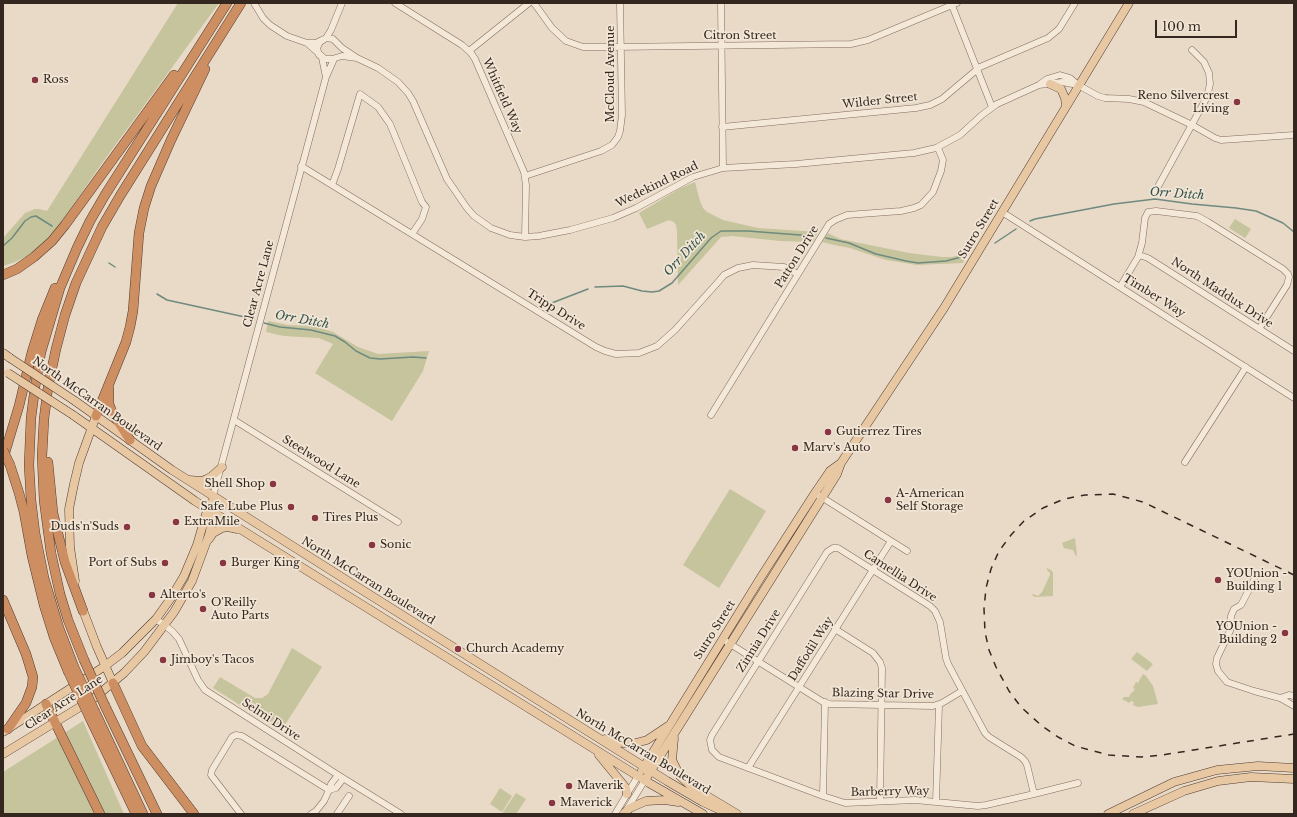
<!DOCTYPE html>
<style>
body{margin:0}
#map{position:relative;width:1297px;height:817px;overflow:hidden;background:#e9d9c7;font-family:"Libre Baskerville",serif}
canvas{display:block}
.frame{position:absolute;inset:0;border:4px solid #342720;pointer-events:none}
.scale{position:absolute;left:1155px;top:20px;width:82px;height:18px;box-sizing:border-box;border:2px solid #342720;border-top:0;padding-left:5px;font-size:12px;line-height:14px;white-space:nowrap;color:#342720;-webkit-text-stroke:3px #f1e5d5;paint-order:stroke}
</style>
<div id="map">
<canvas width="1297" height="817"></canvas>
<div class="frame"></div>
<div class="scale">100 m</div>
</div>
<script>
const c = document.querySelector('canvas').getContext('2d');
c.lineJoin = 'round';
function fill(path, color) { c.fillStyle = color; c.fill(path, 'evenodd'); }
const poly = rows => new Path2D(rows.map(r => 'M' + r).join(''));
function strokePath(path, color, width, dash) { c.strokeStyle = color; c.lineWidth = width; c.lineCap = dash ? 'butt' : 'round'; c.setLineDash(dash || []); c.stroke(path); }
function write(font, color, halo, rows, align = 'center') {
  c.font = font + ' "Libre Baskerville",serif'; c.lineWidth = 3.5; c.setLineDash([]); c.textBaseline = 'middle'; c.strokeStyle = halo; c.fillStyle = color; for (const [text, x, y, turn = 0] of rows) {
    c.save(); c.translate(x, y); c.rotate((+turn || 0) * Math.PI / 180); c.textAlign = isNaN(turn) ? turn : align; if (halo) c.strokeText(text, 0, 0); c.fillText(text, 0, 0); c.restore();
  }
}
const green = poly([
 [178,3,219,3,100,166,56,230,48,239,31,254,15,262,3,266,3,238,25,213,35,209,39,209,47,211],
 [695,182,700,201,703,208,707,212,723,220,758,228,818,232,813,242,780,241,732,236,721,237,678,285,677,231,676,225,674,222,669,220,647,229,639,213,679,189],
 [1235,219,1251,229,1245,238,1229,228],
 [828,233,840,239,909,253,942,257,952,257,969,253,963,263,917,265,886,260,850,248,834,245,822,242],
 [268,321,288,325,310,326,322,328,333,332,358,347,378,354,429,351,423,371,392,421,315,373,333,344,319,338,284,336,266,332],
 [730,489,766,511,719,588,683,565],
 [1075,538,1077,555,1076,556,1073,550,1064,548,1062,543],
 [1047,568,1051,570,1053,573,1053,596,1035,597,1032,595,1033,594,1038,596,1042,592,1050,575,1050,573,1047,570],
 [292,648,322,667,281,731,213,688,220,677,255,698,262,698,268,694],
 [1137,652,1153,664,1147,671,1131,659],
 [1143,674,1146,676,1153,686,1158,704,1138,707,1133,705,1134,702,1131,701,1129,703,1122,699,1124,697,1129,697,1131,693,1132,693,1135,689,1133,688,1136,682,1138,683],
 [83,721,124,814,3,814,3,772],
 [500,788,512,796,502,812,490,804],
 [516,793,526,799,516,814,505,814,503,812]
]);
const stream = poly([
 [1030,221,1035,219,1114,204,1155,199,1192,204,1236,208,1256,211,1283,223,1294,232],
 [826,238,849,243,876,254,906,261,918,263,946,261,965,256],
 [995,243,1016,229],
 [3,246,12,238,25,221,31,217,36,216,52,226],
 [109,263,115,267],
 [595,287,623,286,642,291,652,292,659,291,672,283,711,238,721,231,748,231,813,236],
 [157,294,167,300,254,319],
 [544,306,588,289],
 [264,323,280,327,311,330,335,336,345,342,356,351,370,358,380,359,413,357,426,358]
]);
const minor = poly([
 [254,3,263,18,270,25,287,36,307,43,316,43,322,40],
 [395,3,462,45,471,53,475,59,524,172,526,185,525,237],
 [534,3,552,28,566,41,583,47,614,47,851,44,868,40,957,3],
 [721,3,723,168],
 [951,3,992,107],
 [326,38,331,30,342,3],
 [307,43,325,59,332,59,342,56,357,58],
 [469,51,529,3],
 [319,55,317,48,320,42,326,38,333,39,342,48,357,58,378,68,398,82,408,93,413,101,447,179,467,208,474,216,491,228,510,235,525,237,539,236,570,230,613,218,636,208,693,177,723,168,796,164,914,153,936,148,960,135,982,115,997,104,1039,85,1047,79,1060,75,1070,78,1078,85,1098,96,1105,98,1129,99,1144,102,1192,125,1215,138,1221,140,1294,135],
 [322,58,326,77],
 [1039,85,1062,82,1078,85],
 [722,127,916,108,930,105,942,99,980,67,1048,38,1059,29,1075,3],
 [301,166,596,347,605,351,616,354,639,353,657,346,675,330,719,281,724,275,738,268,753,265,784,267,798,274],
 [525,176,601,151,612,145,618,137,620,131,622,115,620,3],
 [332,185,338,169,360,94,378,107,390,124,422,202,426,207,422,219,412,234],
 [1155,192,1207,97,1210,84,1209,73,1204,62,1192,50],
 [1002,212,1294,398],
 [1139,255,1148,258,1294,351],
 [1120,287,1138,257,1142,243,1145,218,1148,212,1156,211,1197,216,1208,222,1283,269,1288,274,1289,277,1287,285,1259,329],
 [711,415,829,224,835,220,847,215,901,211,914,208,921,205,933,192,941,171,943,160,938,148],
 [234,420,398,522],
 [1185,462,1246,367],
 [815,493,907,551],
 [213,496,326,77,334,59],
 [1254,580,1241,605,1234,609,1231,616,1230,631,1217,658,1216,664,1218,671,1227,682,1254,691,1280,698,1294,706],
 [156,619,172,631,179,639,198,680,205,690,338,775,401,814],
 [835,629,873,653,880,662,882,668,880,801],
 [727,642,823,702,830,704,933,706,942,703,962,691],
 [1280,698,1289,695,1294,696],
 [748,768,891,541],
 [338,775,331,784,329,790,336,788,343,779],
 [1034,794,1027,765,1025,761,1021,757,989,737,985,733,948,664,946,658,940,622,935,611,930,606,838,548,833,548,827,552,712,735,710,740,712,750,719,757,823,796,845,803,915,800,978,806,986,805,1034,794,1078,783],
 [823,796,825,702],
 [936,802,939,705],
 [627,809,645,780],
 [241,814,211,775,212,770,232,737,236,735,242,736,329,790,324,801,316,811,311,814],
 [337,814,349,796],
 [615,814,638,776]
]);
const major = poly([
 [1050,84,1061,89,1065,98,1066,105],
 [3,353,10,358],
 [75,401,172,470,351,583,667,781,703,802,729,814],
 [73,415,195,501,649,783,703,814],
 [189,480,202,481,207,479,212,476,222,467],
 [209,539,213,533,222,528,228,527,237,529],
 [75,581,70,547,69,509,74,484,79,463,96,416],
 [81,605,97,647,113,683],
 [3,732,105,666,122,653,156,619,171,598,184,576,197,545,209,504],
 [674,738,672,760,680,776,692,787,737,814],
 [605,739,616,742,632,744,647,740,668,726],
 [3,754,93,699,124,673,144,652,174,612,192,581,209,535,214,512,213,496],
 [599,755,626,788,627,794],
 [642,770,761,577,815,493,830,471,841,463],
 [645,780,837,474,841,463,944,308,1129,3],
 [624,813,630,808,646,801,665,800,678,802],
 [1108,814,1174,782,1217,770,1258,766,1294,768],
 [1133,814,1184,791,1218,781,1251,777,1294,779]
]);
const highway = poly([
 [3,275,17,269,34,257,52,241,65,225,174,75],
 [109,389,109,404,112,412,130,440],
 [96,416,126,342,130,327,133,311,139,233,144,208,151,186,171,140,205,69],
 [3,459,19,406,32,352,42,320,55,288],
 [48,462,53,513,61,546,65,562,83,611],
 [10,465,19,493,24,512,32,556,44,605,54,637,68,671],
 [3,600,26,654,33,677,32,687,26,703,8,729],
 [84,660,68,620,60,594,51,553,44,500,42,456,44,419,48,387,56,349,65,315,76,283,102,227,120,196,241,3],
 [74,667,59,628,44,578,35,533,31,500,29,465,31,418,35,387,41,352,60,288,77,248,90,221,105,195,227,3],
 [113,683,142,746,194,814],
 [46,704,100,814],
 [105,706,157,814],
 [95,712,143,814],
 [89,716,136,814]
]);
const rail = poly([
 [1294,575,1143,502,1113,494,1085,495,1064,499,1043,508,1024,521,1011,535,999,551,991,569,986,588,984,609,985,632,989,650,996,667,1009,691,1021,707,1042,726,1058,737,1075,746,1109,755,1141,757,1162,755,1294,734]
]);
const majorBridge = poly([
 [10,358,75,401],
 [8,373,73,415]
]);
const highwayBridge = poly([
 [3,450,10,465],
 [84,660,105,706],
 [74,667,95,712],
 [68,671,89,716]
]);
const markers = [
 [35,80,4,"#893643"],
 [1237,102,4,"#893643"],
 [828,432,4,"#893643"],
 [795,448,4,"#893643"],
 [273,484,4,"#893643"],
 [888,500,4,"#893643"],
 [291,507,4,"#893643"],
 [315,518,4,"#893643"],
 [176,522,4,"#893643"],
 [127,527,4,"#893643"],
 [372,545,4,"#893643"],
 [165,563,4,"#893643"],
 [223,563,4,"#893643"],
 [1218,580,4,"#893643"],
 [152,595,4,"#893643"],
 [203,609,4,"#893643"],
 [1285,633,4,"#893643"],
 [458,649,4,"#893643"],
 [163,660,4,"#893643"],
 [569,786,4,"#893643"],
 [552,803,4,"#893643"]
];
const streetNames = [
 ["Citron Street",740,36],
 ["McCloud Avenue",611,74,-90],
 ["Whitfield Way",502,96,66],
 ["Wilder Street",880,101,-6],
 ["Wedekind Road",657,185,-26],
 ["Sutro Street",979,229,-59],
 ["Patton Drive",797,257,-58],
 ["Clear Acre Lane",259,284,-75],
 ["North Maddux Drive",1222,293,33],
 ["Timber Way",1154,296,32],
 ["Tripp Drive",556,310,32],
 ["North McCarran Boulevard",97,404,35],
 ["Steelwood Lane",321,462,32],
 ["Camellia Drive",900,576,33],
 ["North McCarran Boulevard",368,581,32],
 ["Sutro Street",715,630,-58],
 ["Zinnia Drive",759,641,-58],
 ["Daffodil Way",811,649,-58],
 ["Blazing Star Drive",883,694,1],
 ["Clear Acre Lane",64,703,-33],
 ["Selmi Drive",271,720,33],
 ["North McCarran Boulevard",643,752,31],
 ["Barberry Way",890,792,-1]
];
const poiNames = [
 ["Ross",43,80],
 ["Reno Silvercrest",1229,96,"right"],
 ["Living",1229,109,"right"],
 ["Gutierrez Tires",836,432],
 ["Marv's Auto",803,448],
 ["Shell Shop",265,484,"right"],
 ["A-American",896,494],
 ["Self Storage",896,507],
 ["Safe Lube Plus",283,507,"right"],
 ["Tires Plus",323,518],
 ["ExtraMile",184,522],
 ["Duds'n'Suds",119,527,"right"],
 ["Sonic",380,545],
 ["Port of Subs",157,563,"right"],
 ["Burger King",231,563],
 ["YOUnion -",1226,574],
 ["Building 1",1226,587],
 ["Alterto's",160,595],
 ["O'Reilly",211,603],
 ["Auto Parts",211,616],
 ["YOUnion -",1277,627,"right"],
 ["Building 2",1277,640,"right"],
 ["Church Academy",466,649],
 ["Jimboy's Tacos",171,660],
 ["Maverik",577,786],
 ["Maverick",560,803]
];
const waterNames = [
 ["Orr Ditch",1177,194,4],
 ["Orr Ditch",685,254,-47],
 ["Orr Ditch",302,320,10]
];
fill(green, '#c5c49c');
strokePath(stream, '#6f8a7f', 1.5);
strokePath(minor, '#826c5e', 7);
strokePath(major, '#503c32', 9);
strokePath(highway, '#503c32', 10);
strokePath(minor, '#f4e8d9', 6);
strokePath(major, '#e7c8a3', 8);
strokePath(highway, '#cd8e62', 9);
strokePath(rail, '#342720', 1.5, [7, 7]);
strokePath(majorBridge, '#503c32', 9, []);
strokePath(highwayBridge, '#503c32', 10, []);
strokePath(majorBridge, '#e7c8a3', 8);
strokePath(highwayBridge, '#cd8e62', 9);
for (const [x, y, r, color] of markers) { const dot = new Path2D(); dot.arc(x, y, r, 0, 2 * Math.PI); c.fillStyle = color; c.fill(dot); strokePath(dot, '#f1e5d5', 1.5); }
write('11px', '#342720', '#f1e5d5', streetNames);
write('11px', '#342720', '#f1e5d5', poiNames, 'left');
write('italic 12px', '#31524b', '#f1e5d5', waterNames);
</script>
